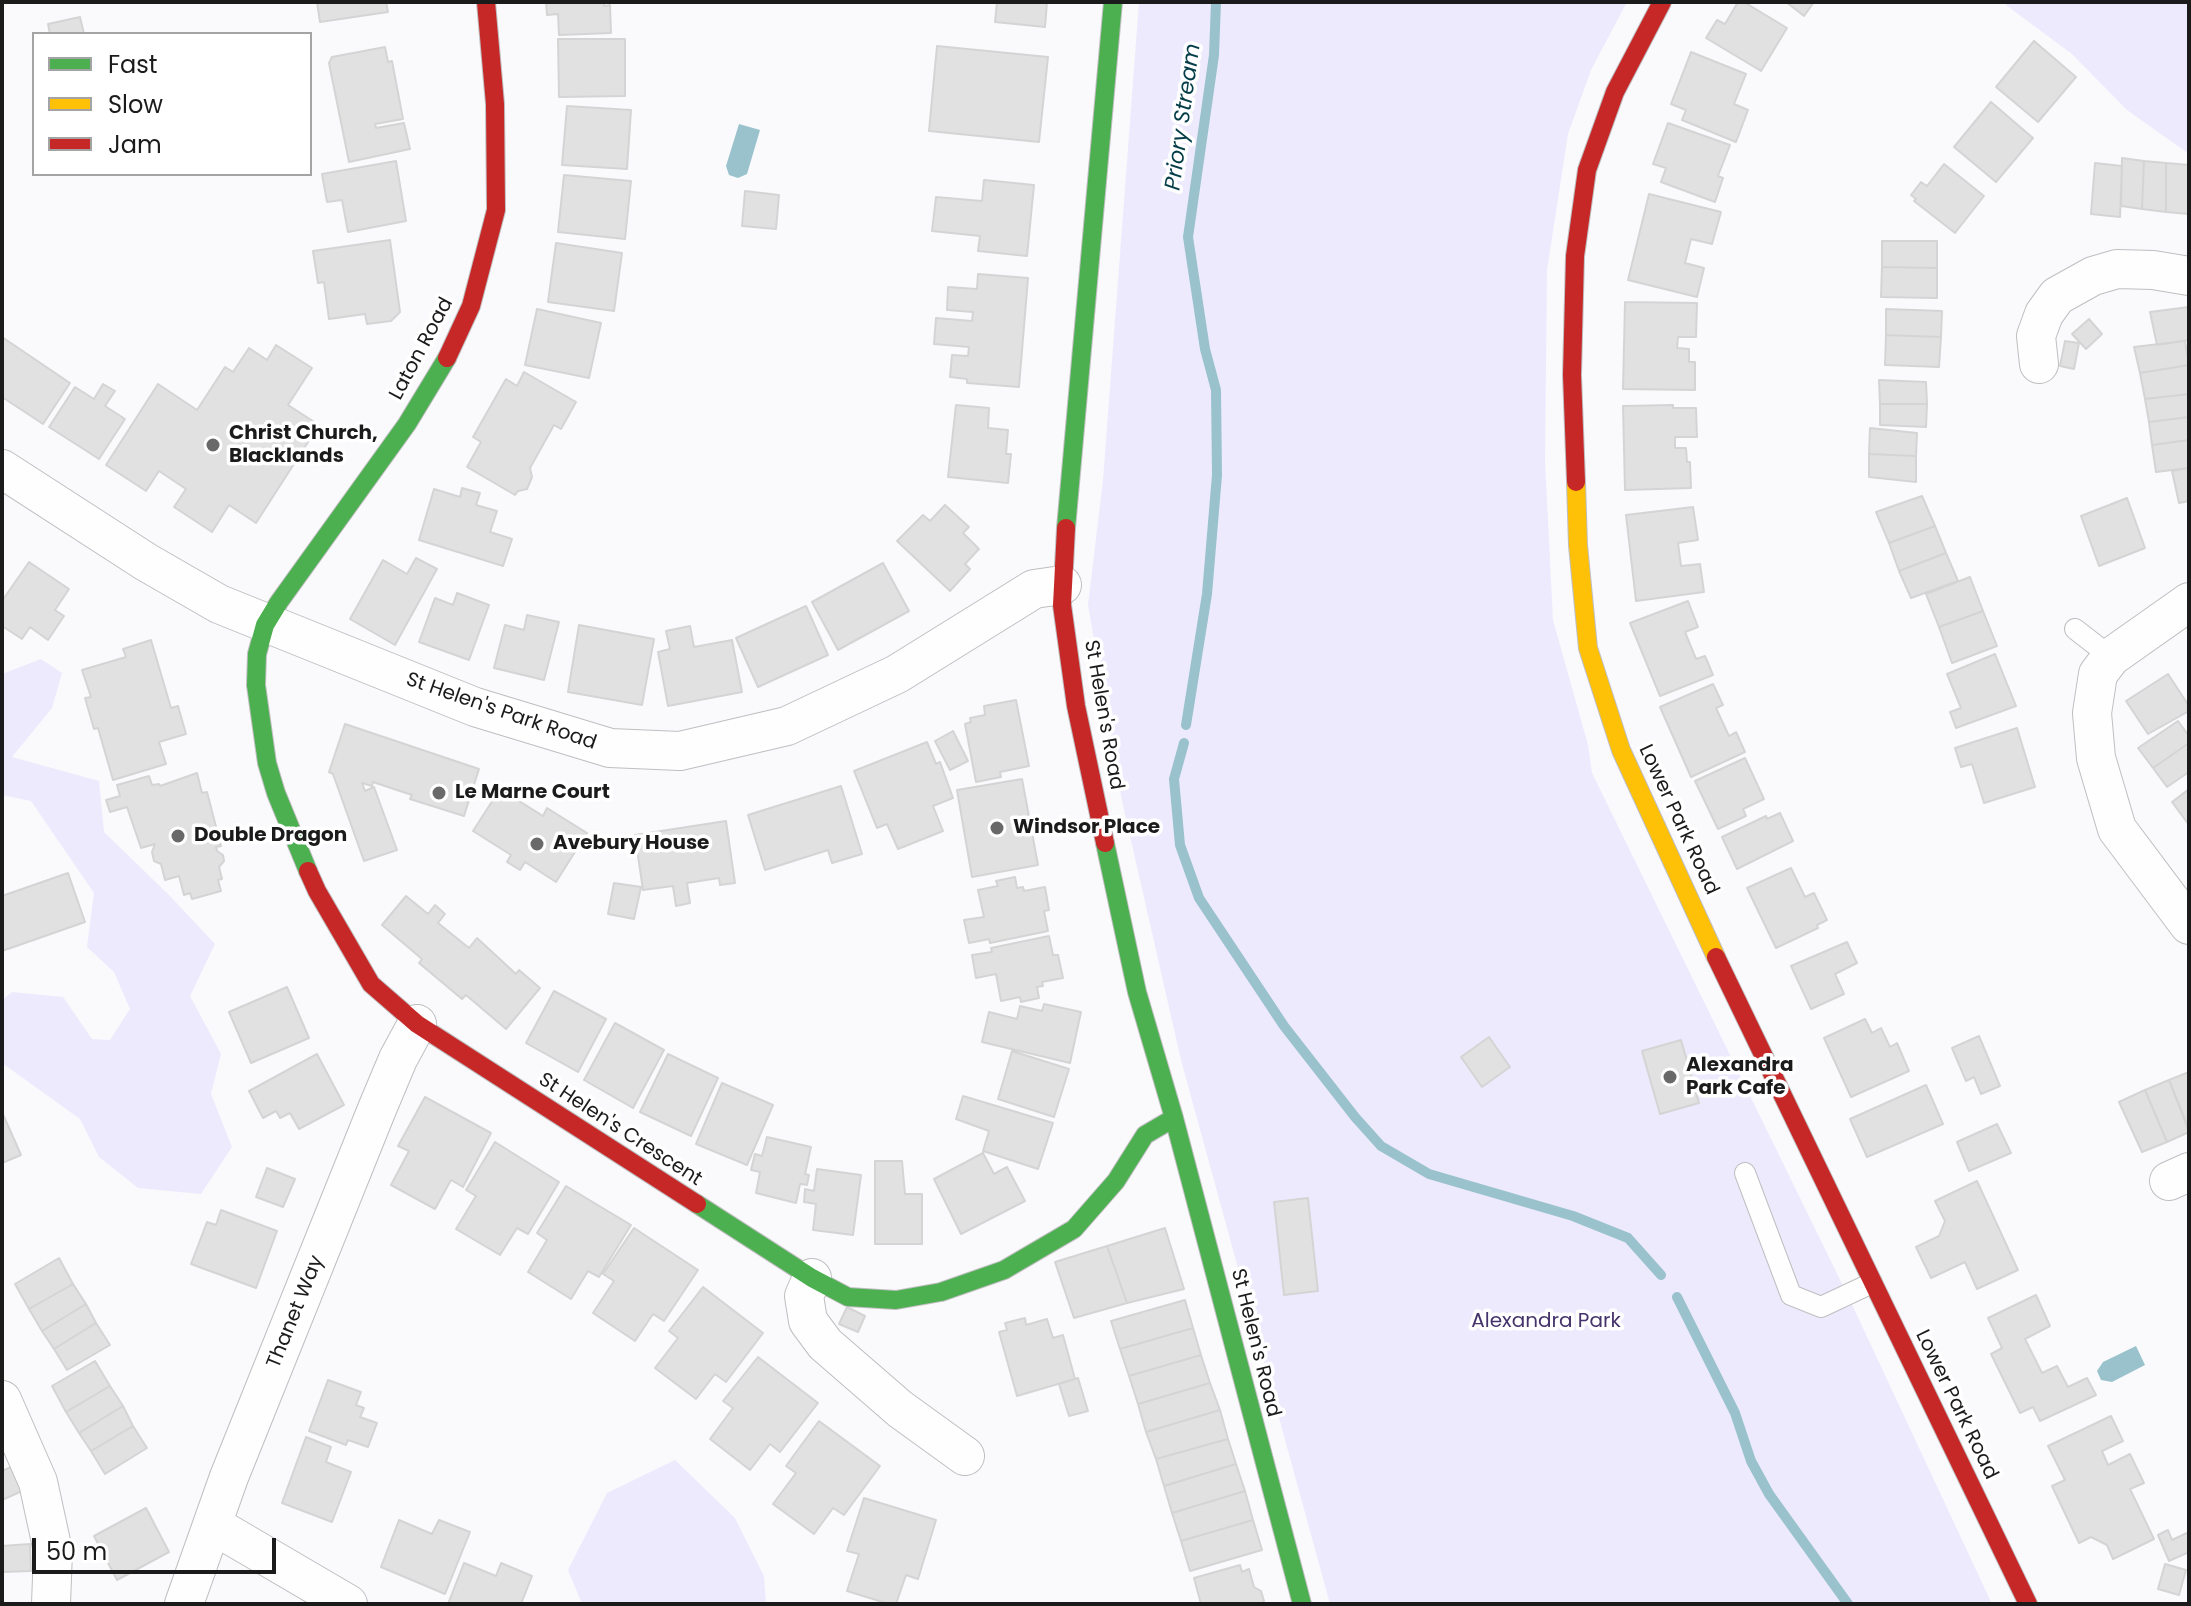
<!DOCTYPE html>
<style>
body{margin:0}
#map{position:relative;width:2191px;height:1606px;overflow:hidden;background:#faf9fc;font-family:Poppins,sans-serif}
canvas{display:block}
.frame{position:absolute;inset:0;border:4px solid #1b1b1c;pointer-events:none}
.legend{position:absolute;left:32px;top:32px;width:280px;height:144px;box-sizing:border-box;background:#fff;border:2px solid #a4a4a4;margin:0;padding:10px 14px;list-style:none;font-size:24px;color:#1b1b1c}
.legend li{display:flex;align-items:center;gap:16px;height:40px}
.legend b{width:40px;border:2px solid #a4a4a4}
.scale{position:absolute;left:32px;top:1538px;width:244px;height:36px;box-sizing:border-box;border:4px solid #1b1b1c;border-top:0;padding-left:10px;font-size:24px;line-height:28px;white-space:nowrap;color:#1b1b1c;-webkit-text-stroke:6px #fff;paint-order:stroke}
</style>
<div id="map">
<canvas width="2191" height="1606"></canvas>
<div class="frame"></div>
<ul class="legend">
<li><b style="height:10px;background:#4caf50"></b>Fast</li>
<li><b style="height:10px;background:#ffc107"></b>Slow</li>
<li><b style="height:10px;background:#c62828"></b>Jam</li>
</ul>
<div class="scale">50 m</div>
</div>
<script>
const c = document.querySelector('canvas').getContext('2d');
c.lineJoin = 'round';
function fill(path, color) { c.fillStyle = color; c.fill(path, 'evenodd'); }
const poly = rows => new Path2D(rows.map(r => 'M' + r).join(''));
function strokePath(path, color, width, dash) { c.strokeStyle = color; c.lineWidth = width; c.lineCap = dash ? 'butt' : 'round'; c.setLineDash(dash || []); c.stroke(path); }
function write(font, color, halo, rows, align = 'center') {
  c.font = font + ' Poppins,sans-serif'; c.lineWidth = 7; c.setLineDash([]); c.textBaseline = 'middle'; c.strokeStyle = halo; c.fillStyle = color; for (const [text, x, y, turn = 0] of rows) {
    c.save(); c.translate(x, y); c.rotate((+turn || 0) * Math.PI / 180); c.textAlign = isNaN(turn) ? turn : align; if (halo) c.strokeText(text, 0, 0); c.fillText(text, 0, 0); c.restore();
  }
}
const green = poly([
 [1139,2,1627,2,1591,70,1568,134,1547,270,1545,461,1553,620,1588,745,1592,773,1848,1296,1992,1604,1330,1604,1181,1060,1122,801,1088,605,1103,480],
 [2005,2,2189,2,2189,154,2127,110,2072,54,2006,5],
 [41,659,62,673,52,708,12,757,99,781,104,832,169,895,215,944,190,996,221,1054,211,1094,232,1147,201,1194,138,1188,99,1157,80,1119,2,1063,2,1000,12,992,63,997,92,1039,110,1040,130,1009,114,972,87,947,94,893,31,801,2,795,2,674],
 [675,1460,735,1518,764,1576,766,1604,582,1604,568,1570,607,1493]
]);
const water = poly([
 [739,124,760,130,747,174,738,178,729,175,726,166],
 [2136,1346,2145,1365,2112,1382,2101,1380,2097,1371,2103,1362]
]);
const stream = poly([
 [1186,725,1207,594,1217,475,1216,390,1205,349,1188,237,1214,55,1216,2],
 [1184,743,1174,779,1180,845,1199,898,1284,1026,1355,1117,1381,1146,1429,1174,1573,1216,1628,1238,1661,1275],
 [1677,1297,1735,1413,1751,1461,1769,1494,1848,1604]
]);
const building = poly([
 [317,2,386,2,388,12,320,22,317,2],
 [546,2,604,2,604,6,610,5,611,33,559,35,558,14,547,15,546,2],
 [997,2,1047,2,1045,27,995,22,997,2],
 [1738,2,1744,2,1787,28,1761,71,1706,38,1717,20,1725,24,1738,2],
 [1786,2,1814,2,1804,16,1786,2],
 [80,17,84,34,50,34,48,24,80,17],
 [558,39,625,39,625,96,559,97,558,39],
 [2034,41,2076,77,2038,122,1996,87,2034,41],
 [937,46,1048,57,1039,142,929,131,937,46],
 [385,47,388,62,392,61,403,119,375,124,376,128,404,123,410,149,349,162,329,63,332,57,385,47],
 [1691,52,1746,74,1734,104,1748,110,1736,142,1682,120,1686,110,1671,104,1691,52],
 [1991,102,2033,138,1996,182,1954,147,1991,102],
 [567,106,631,110,627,169,562,165,567,106],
 [1668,123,1730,145,1718,176,1723,178,1715,202,1661,182,1666,168,1653,164,1668,123],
 [2122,158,2144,161,2142,209,2121,206,2122,158],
 [396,161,406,221,348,232,342,200,327,202,322,174,396,161],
 [2144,161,2166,163,2166,212,2142,209,2144,161],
 [2095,163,2122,166,2120,217,2091,214,2095,163],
 [2166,163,2189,165,2189,214,2166,212,2166,163],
 [1944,164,1984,196,1955,233,1914,201,1916,199,1911,195,1921,182,1927,186,1944,164],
 [564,175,631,181,625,239,558,232,564,175],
 [984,180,1034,185,1027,256,978,251,980,236,932,231,936,197,982,201,984,180],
 [745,191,779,195,776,229,742,226,745,191],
 [1649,194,1721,212,1712,244,1691,239,1685,263,1704,268,1697,297,1628,280,1649,194],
 [390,240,400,312,391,321,367,324,365,314,329,319,324,282,318,283,313,251,390,240],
 [1882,241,1937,241,1937,268,1882,267,1882,241],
 [556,243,622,253,614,311,548,302,556,243],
 [1882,267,1937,268,1937,298,1881,297,1882,267],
 [978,274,1028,278,1019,387,967,383,967,379,950,377,952,355,968,356,969,347,934,344,936,318,972,321,973,312,947,310,948,287,977,289,978,274],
 [1625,302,1697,303,1696,337,1678,337,1677,348,1689,349,1689,362,1695,362,1695,390,1623,389,1625,302],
 [2189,307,2189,340,2157,345,2150,312,2189,307],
 [537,309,601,323,589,378,525,365,537,309],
 [1886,309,1942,311,1941,337,1886,335,1886,309],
 [2089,319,2102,334,2086,349,2072,334,2089,319],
 [1886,335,1941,337,1939,367,1885,365,1886,335],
 [2,337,70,383,43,424,2,397,2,337],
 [2065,341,2079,343,2074,369,2060,366,2065,341],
 [2185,341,2189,365,2140,373,2134,347,2185,341],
 [276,345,312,368,288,405,319,425,256,523,229,505,212,532,174,507,186,489,159,471,146,491,106,465,158,384,197,410,225,367,233,372,249,348,267,360,276,345],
 [2189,365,2189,394,2145,399,2140,373,2189,365],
 [524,372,576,402,561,429,554,425,530,468,532,477,527,489,518,491,515,495,467,467,481,442,473,437,506,379,517,386,524,372],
 [1879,380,1926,382,1927,404,1880,404,1879,380],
 [103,384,115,391,105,406,125,419,99,459,49,427,75,387,94,399,103,384],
 [2189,394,2189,417,2149,422,2145,399,2189,394],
 [1880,404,1927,404,1926,427,1880,425,1880,404],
 [956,405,989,408,988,428,1008,430,1006,454,1011,454,1008,483,948,477,956,405],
 [1673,405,1673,408,1696,408,1697,437,1675,437,1675,448,1686,448,1687,462,1690,462,1691,488,1625,490,1623,406,1673,405],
 [2189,417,2189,440,2152,445,2149,422,2189,417],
 [1870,428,1917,433,1916,456,1869,454,1870,428],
 [2189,440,2189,468,2156,472,2152,445,2189,440],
 [1869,454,1916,456,1916,482,1869,477,1869,454],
 [2189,468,2189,501,2179,503,2172,471,2189,468],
 [462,488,480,493,476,505,497,511,490,532,512,539,503,566,419,540,434,489,460,497,462,488],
 [1922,496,1935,526,1889,543,1876,512,1922,496],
 [2127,498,2145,548,2099,566,2081,516,2127,498],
 [945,505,969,527,963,533,979,549,965,564,970,569,950,591,897,541,923,515,930,521,945,505],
 [1693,507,1698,540,1678,543,1681,566,1700,564,1704,592,1636,601,1626,515,1693,507],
 [1935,526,1946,553,1899,571,1889,543,1935,526],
 [1946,553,1958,581,1911,598,1899,571,1946,553],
 [416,558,437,569,395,645,350,619,383,560,407,574,416,558],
 [29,562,69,589,55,610,64,616,48,640,30,627,22,639,2,626,2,601,29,562],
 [883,563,909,611,838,650,812,602,883,563],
 [1970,577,1983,611,1939,627,1926,594,1970,577],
 [457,593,489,605,469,660,419,642,435,598,453,605,457,593],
 [1688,601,1698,627,1685,632,1696,659,1705,656,1713,675,1660,696,1630,623,1688,601],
 [806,606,828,655,758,687,736,638,806,606],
 [1983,611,1997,646,1952,663,1939,627,1983,611],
 [527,615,559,622,544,680,494,668,505,625,524,630,527,615],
 [579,625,654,639,642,705,568,692,579,625],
 [690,626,694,647,732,640,742,692,668,706,658,652,670,649,666,631,690,626],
 [151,640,171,708,178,706,186,734,159,742,166,764,113,780,98,728,94,729,85,698,91,697,82,670,126,657,123,649,151,640],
 [1995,654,2016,706,1956,728,1950,712,1961,708,1947,674,1995,654],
 [2168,674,2189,706,2189,711,2148,734,2126,701,2168,674],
 [1713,684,1723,705,1716,708,1729,736,1736,732,1745,752,1691,777,1660,707,1713,684],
 [1016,700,1029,766,1000,772,1001,777,976,782,965,724,971,722,970,718,985,715,984,706,1016,700],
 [2178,721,2189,736,2189,743,2153,768,2138,748,2178,721],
 [345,724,479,769,464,816,410,799,412,795,373,782,372,786,362,783,365,791,374,787,397,850,364,861,333,774,329,772,345,724],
 [2017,728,2035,787,1984,803,1972,764,1961,767,1955,748,2017,728],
 [953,731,968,761,950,770,935,741,953,731],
 [927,742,936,764,940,762,953,798,933,806,943,831,898,849,887,824,877,828,854,771,927,742],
 [2189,743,2189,772,2167,787,2153,768,2189,743],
 [1745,758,1764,799,1743,809,1746,816,1718,829,1695,781,1745,758],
 [197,773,202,793,207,792,221,846,216,847,217,851,223,855,224,861,219,867,222,879,218,880,221,891,192,899,190,893,184,895,179,876,165,880,161,864,154,861,152,852,155,844,141,848,127,807,110,812,106,800,120,796,117,785,149,776,152,785,159,784,160,786,197,773],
 [1022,779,1038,865,972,877,957,790,1022,779],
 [841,786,862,854,832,863,828,850,765,870,748,815,841,786],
 [500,789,543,816,547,808,587,833,556,882,525,862,520,870,507,862,511,855,473,831,500,789],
 [2189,789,2189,825,2172,802,2189,789],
 [1780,813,1793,841,1737,869,1722,837,1766,816,1767,819,1780,813],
 [726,821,735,883,720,885,719,878,687,883,690,903,676,906,673,886,643,890,635,835,726,821],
 [1791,868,1805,897,1814,893,1827,920,1817,925,1818,928,1776,948,1747,888,1791,868],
 [68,873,85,922,2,951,2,896,68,873],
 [1015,877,1017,888,1023,887,1024,891,1045,887,1049,910,1044,911,1048,931,990,943,989,939,969,943,964,920,984,917,978,890,998,886,996,881,1015,877],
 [614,883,641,887,634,919,608,914,614,883],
 [406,896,428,914,435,905,445,914,438,923,469,948,477,938,516,974,519,970,540,988,506,1029,466,995,462,999,419,963,422,959,382,925,406,896],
 [1049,936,1053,955,1058,955,1063,978,1042,982,1043,986,1037,987,1039,998,1021,1002,1020,997,1001,1001,996,974,976,978,972,955,992,952,991,948,1049,936],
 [1847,942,1857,963,1835,974,1844,994,1811,1009,1791,966,1847,942],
 [287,987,309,1038,251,1063,229,1012,287,987],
 [554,991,606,1019,578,1072,526,1043,554,991],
 [1044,1004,1081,1012,1070,1063,982,1042,989,1012,1017,1019,1020,1006,1042,1011,1044,1004],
 [1865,1019,1872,1033,1881,1028,1890,1047,1897,1043,1909,1071,1851,1097,1824,1038,1865,1019],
 [615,1023,664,1050,633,1108,584,1080,615,1023],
 [1979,1036,2000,1086,1981,1094,1974,1077,1966,1081,1952,1048,1979,1036],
 [1489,1037,1510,1067,1482,1087,1461,1057,1489,1037],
 [1681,1040,1699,1103,1660,1114,1642,1051,1681,1040],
 [1012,1051,1069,1069,1054,1117,998,1099,1012,1051],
 [317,1054,344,1105,299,1129,290,1113,280,1118,276,1111,263,1118,249,1091,317,1054],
 [668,1054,718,1078,691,1136,640,1112,668,1054],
 [2189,1072,2189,1129,2169,1080,2189,1072],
 [2169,1080,2189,1132,2167,1142,2145,1090,2169,1080],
 [722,1083,773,1105,747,1165,696,1144,722,1083],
 [1926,1085,1943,1124,1867,1157,1850,1119,1926,1085],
 [2145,1090,2167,1142,2142,1152,2119,1102,2145,1090],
 [963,1096,1053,1123,1038,1169,983,1151,989,1131,956,1119,963,1096],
 [425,1097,491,1133,463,1187,451,1180,435,1209,391,1185,409,1151,398,1146,425,1097],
 [2,1112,21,1155,2,1163,2,1112],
 [1997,1124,2011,1153,1969,1171,1957,1142,1997,1124],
 [767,1137,811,1147,805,1174,809,1175,807,1185,800,1184,796,1203,756,1193,760,1172,751,1170,755,1154,762,1156,767,1137],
 [495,1142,559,1182,528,1234,517,1228,500,1255,456,1229,476,1196,466,1190,495,1142],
 [983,1153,994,1174,1007,1167,1025,1201,961,1234,934,1179,983,1153],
 [875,1161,902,1161,905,1194,922,1194,922,1244,875,1244,875,1161],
 [267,1168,295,1179,283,1207,256,1197,267,1168],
 [817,1169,861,1175,853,1235,813,1230,816,1204,804,1202,805,1189,814,1191,817,1169],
 [1977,1181,2018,1270,1977,1289,1965,1262,1931,1278,1916,1247,1939,1236,1945,1221,1935,1201,1977,1181],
 [566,1186,631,1225,599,1277,588,1271,571,1299,528,1272,547,1240,537,1233,566,1186],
 [1308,1198,1318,1291,1284,1295,1274,1202,1308,1198],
 [221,1210,277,1231,256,1288,191,1264,207,1222,216,1225,221,1210],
 [634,1228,698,1270,664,1321,653,1314,635,1341,593,1313,614,1281,603,1274,634,1228],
 [1165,1228,1184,1289,1127,1303,1107,1246,1165,1228],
 [1107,1246,1127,1303,1074,1318,1055,1262,1107,1246],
 [59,1258,73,1284,29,1309,15,1284,59,1258],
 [73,1284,86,1304,42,1331,29,1309,73,1284],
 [703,1287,763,1333,726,1382,715,1374,696,1399,655,1368,678,1338,669,1331,703,1287],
 [2036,1295,2050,1326,2025,1339,2042,1373,2057,1366,2068,1387,2087,1378,2096,1395,2040,1421,2033,1407,2020,1413,1991,1354,2002,1348,1988,1318,2036,1295],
 [1185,1300,1193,1328,1120,1349,1111,1321,1185,1300],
 [86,1304,96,1323,54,1349,42,1331,86,1304],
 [847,1307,865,1316,858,1332,839,1324,847,1307],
 [1025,1318,1026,1325,1047,1319,1053,1338,1063,1335,1075,1379,1017,1396,999,1332,1007,1330,1005,1323,1025,1318],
 [96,1323,110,1345,67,1370,54,1349,96,1323],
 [1193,1328,1201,1355,1129,1376,1120,1349,1193,1328],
 [1201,1355,1210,1383,1138,1404,1129,1376,1201,1355],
 [758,1357,818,1403,780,1452,770,1444,750,1470,710,1439,733,1408,723,1401,758,1357],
 [95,1361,110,1386,66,1412,52,1386,95,1361],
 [1078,1378,1088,1411,1069,1416,1059,1384,1078,1378],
 [328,1380,361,1392,356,1405,364,1408,360,1417,377,1423,368,1447,348,1440,346,1445,309,1431,328,1380],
 [1210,1383,1220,1410,1146,1432,1138,1404,1210,1383],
 [110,1386,123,1406,79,1433,66,1412,110,1386],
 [123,1406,133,1426,91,1451,79,1433,123,1406],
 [1220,1410,1228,1439,1156,1459,1146,1432,1220,1410],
 [2111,1416,2123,1441,2102,1451,2108,1465,2130,1454,2144,1483,2130,1489,2154,1539,2113,1559,2107,1545,2091,1537,2079,1543,2052,1486,2065,1480,2048,1446,2111,1416],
 [819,1421,880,1466,844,1515,833,1508,814,1534,773,1504,796,1473,786,1466,819,1421],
 [133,1426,147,1448,105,1474,91,1451,133,1426],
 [306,1437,331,1447,326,1462,351,1472,332,1522,282,1503,306,1437],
 [1228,1439,1236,1464,1164,1486,1156,1459,1228,1439],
 [1236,1464,1245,1491,1172,1513,1164,1486,1236,1464],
 [11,1467,22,1491,2,1500,2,1471,11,1467],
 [1245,1491,1253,1520,1181,1541,1172,1513,1245,1491],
 [864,1498,936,1520,918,1579,906,1575,896,1604,889,1604,847,1591,859,1554,847,1551,864,1498],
 [146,1508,169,1552,117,1580,94,1536,146,1508],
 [399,1520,432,1534,439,1520,470,1532,445,1594,381,1567,399,1520],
 [1253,1520,1262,1550,1190,1571,1181,1541,1253,1520],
 [2168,1530,2172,1540,2189,1532,2189,1552,2169,1561,2158,1535,2168,1530],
 [30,1544,31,1571,2,1572,2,1546,30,1544],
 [464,1563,496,1576,501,1563,532,1576,521,1604,448,1604,464,1563],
 [2165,1564,2186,1570,2179,1595,2158,1589,2165,1564],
 [1240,1565,1242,1572,1249,1569,1254,1587,1261,1591,1264,1601,1260,1604,1201,1604,1194,1578,1240,1565]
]);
const lane = poly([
 [2075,629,2111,657],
 [1745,1173,1791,1295,1821,1307,1872,1283]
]);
const street = poly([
 [2039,364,2036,336,2044,314,2057,296,2093,276,2117,269,2153,270,2189,276],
 [2,469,146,562,219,604,475,707,610,748,680,751,787,726,897,674,1034,589,1062,585],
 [2189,602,2111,657,2098,674,2092,713,2096,758,2117,829,2189,925],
 [2169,1181,2189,1172],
 [812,1278,804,1296,808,1321,825,1344,900,1409,965,1456],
 [2,1400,38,1482,53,1551,51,1604],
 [213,1525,348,1604],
 [184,1604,229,1477,377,1109,398,1059,417,1024]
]);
const fast = poly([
 [1066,528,1113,2],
 [1105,843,1137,992,1174,1118,1302,1604],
 [308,871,276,793,267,763,256,685,257,654,265,625,279,602,407,424,447,358],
 [697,1204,812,1278,848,1297,896,1300,941,1292,1004,1270,1074,1229,1116,1181,1145,1135,1174,1118]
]);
const slow = poly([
 [1576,482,1578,545,1588,648,1621,750,1716,957]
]);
const jam = poly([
 [447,358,471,306,496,210,495,104,486,2],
 [1576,482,1572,375,1575,256,1587,170,1615,92,1662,2],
 [1066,528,1062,605,1076,706,1105,843],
 [308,871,317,891,371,984,417,1024,697,1204],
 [1716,957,2028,1604]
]);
const markers = [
 [213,445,8,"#69696a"],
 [439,793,8,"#69696a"],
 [997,828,8,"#69696a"],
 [178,836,8,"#69696a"],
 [537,844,8,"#69696a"],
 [1670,1077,8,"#69696a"]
];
const streetNames = [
 ["Laton Road",422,349,-62],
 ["St Helen's Park Road",501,712,19],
 ["St Helen's Road",1103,715,80],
 ["Lower Park Road",1678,820,65],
 ["St Helen's Crescent",620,1130,33],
 ["Thanet Way",296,1312,-68],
 ["St Helen's Road",1255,1343,76],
 ["Lower Park Road",1956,1405,64]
];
const poiNames = [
 ["Christ Church,",229,434],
 ["Blacklands",229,457],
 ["Le Marne Court",455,793],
 ["Windsor Place",1013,828],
 ["Double Dragon",194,836],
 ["Avebury House",553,844],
 ["Alexandra",1686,1066],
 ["Park Cafe",1686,1089]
];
const parkNames = [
 ["Alexandra Park",1546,1322]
];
const waterNames = [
 ["Priory Stream",1184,117,-82]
];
fill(green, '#eeeafd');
fill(water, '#99c2cd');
strokePath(stream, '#99c2cd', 10);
fill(building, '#e2e1e2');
strokePath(building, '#d5d4d5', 2);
strokePath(lane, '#bfbec0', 22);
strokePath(street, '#bfbec0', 40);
strokePath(fast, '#bfbec0', 20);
strokePath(slow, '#bfbec0', 20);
strokePath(jam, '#bfbec0', 20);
strokePath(lane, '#fefeff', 20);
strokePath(street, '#fefeff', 38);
strokePath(fast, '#4caf50', 18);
strokePath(slow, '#ffc107', 18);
strokePath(jam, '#c62828', 18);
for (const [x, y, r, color] of markers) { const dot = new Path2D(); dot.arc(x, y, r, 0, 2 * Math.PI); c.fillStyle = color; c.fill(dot); strokePath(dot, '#fff', 3); }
write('20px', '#1b1b1c', '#fff', streetNames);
write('bold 20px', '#1b1b1c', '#fff', poiNames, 'left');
write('20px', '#45336b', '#fff', parkNames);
write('italic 22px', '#043d48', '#fff', waterNames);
</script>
